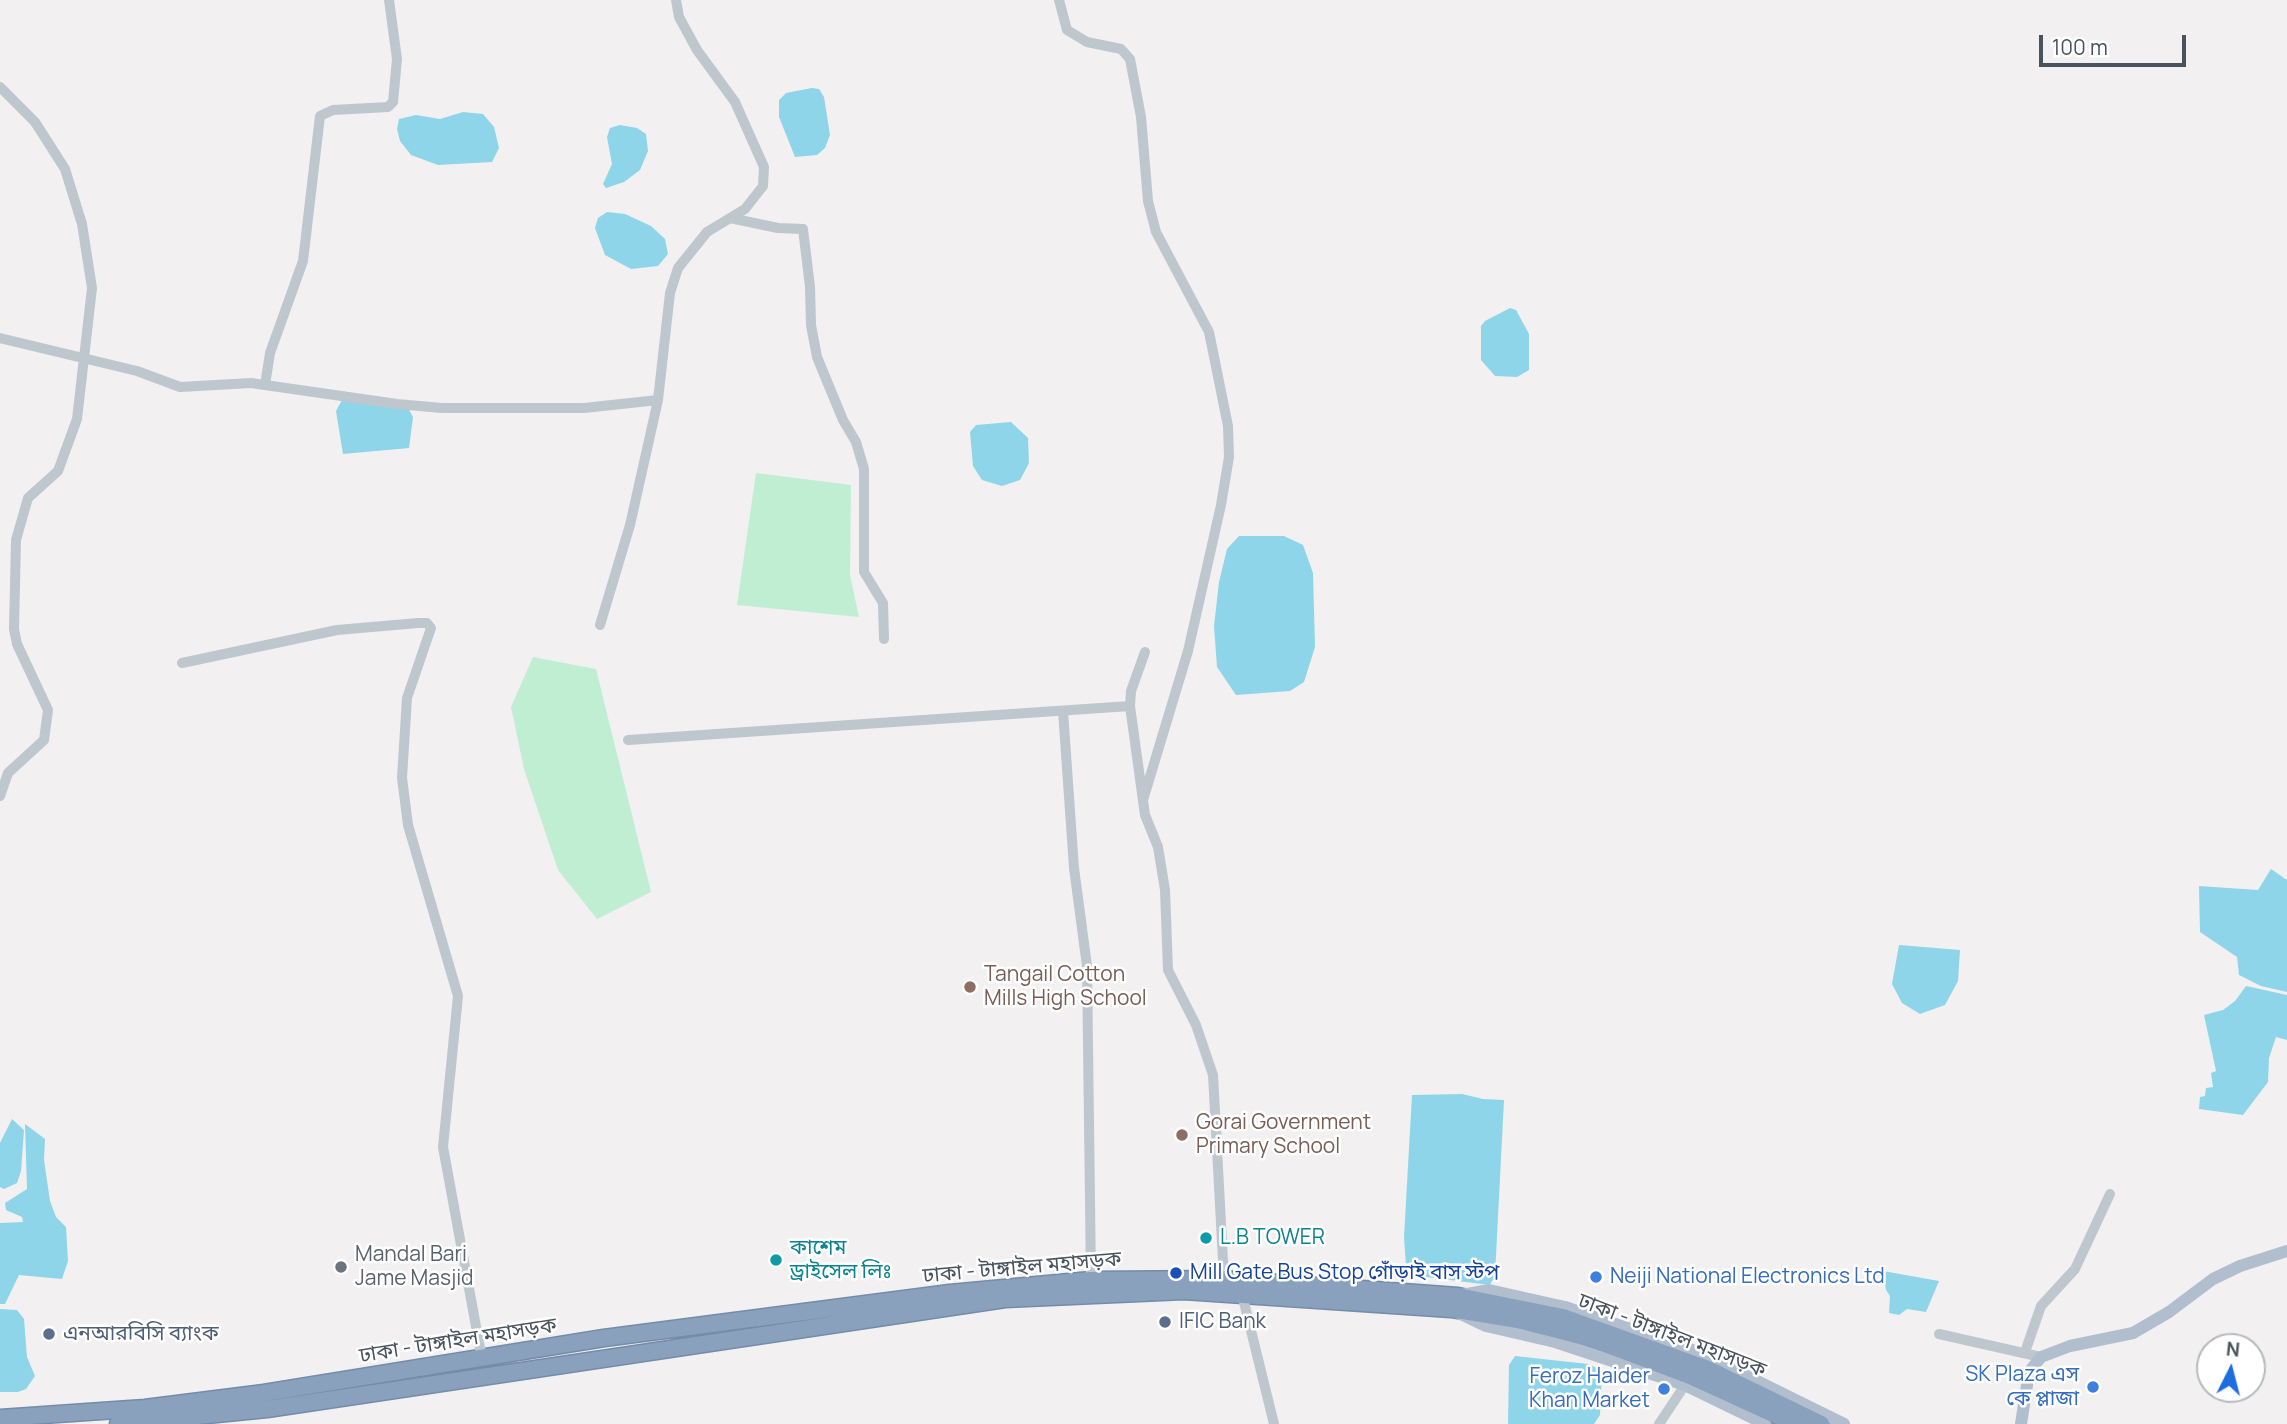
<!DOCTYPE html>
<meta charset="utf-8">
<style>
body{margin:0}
#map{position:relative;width:2287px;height:1424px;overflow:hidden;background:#f2f0f0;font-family:Manrope,sans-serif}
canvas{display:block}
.north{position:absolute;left:2196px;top:1333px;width:70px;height:70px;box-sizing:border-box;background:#fff;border:2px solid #b6babe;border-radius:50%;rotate:6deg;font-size:19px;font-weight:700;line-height:28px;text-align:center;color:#48535d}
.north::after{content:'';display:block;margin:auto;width:24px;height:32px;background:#1d6ddf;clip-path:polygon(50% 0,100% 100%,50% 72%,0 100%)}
.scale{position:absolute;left:2039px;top:35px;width:147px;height:32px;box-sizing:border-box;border:4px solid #48535d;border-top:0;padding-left:9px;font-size:21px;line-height:24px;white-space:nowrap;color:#48535d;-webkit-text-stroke:5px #fff;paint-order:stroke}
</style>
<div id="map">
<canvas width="2287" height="1424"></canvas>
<div class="north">N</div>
<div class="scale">100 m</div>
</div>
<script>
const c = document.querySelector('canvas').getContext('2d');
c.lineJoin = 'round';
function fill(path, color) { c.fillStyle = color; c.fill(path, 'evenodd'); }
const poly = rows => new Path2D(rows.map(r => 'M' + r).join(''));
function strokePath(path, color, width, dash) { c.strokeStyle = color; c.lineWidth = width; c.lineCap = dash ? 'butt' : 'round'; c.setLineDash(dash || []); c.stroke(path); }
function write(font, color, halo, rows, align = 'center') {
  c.font = font + ' Manrope,"Noto Sans Bengali",sans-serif'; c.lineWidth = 5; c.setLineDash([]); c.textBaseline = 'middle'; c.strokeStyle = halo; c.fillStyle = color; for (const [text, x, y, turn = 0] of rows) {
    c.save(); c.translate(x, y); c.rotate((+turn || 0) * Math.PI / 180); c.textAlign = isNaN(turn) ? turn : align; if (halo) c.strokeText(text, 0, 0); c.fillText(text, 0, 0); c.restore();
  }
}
const green = poly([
 [756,473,851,485,850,575,859,617,737,605],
 [533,657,596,669,651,892,597,919,558,870,524,769,511,707]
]);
const water = poly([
 [812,88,819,89,824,97,830,135,825,148,817,155,795,157,779,117,779,100,786,93],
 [463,112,483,114,494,127,499,148,492,162,438,165,411,155,400,141,397,129,399,119,416,115,440,119],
 [620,125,637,128,646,134,648,151,640,170,624,182,606,188,603,184,612,164,607,137,610,128],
 [607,212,625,214,651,226,665,239,668,254,658,266,631,269,605,255,595,228,598,218],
 [1510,308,1516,310,1529,334,1529,370,1517,377,1495,376,1481,360,1481,326,1485,321],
 [342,400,408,408,413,417,409,448,343,454,336,411],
 [1011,422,1028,438,1029,463,1020,480,1002,486,982,480,973,466,970,432,976,425],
 [1239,536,1284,536,1303,545,1313,573,1315,647,1304,682,1290,691,1236,695,1217,667,1214,626,1219,582,1227,549],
 [2271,869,2287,880,2287,992,2261,986,2239,975,2237,957,2200,932,2199,886,2258,890],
 [1899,945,1960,950,1958,981,1945,1005,1920,1014,1902,1003,1892,984],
 [2246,986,2287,995,2287,1040,2276,1037,2269,1058,2268,1082,2243,1115,2199,1109,2200,1097,2205,1096,2206,1088,2213,1087,2211,1073,2216,1071,2204,1015,2223,1010,2235,1001],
 [1462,1094,1483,1099,1504,1100,1495,1275,1490,1285,1410,1275,1406,1266,1404,1237,1412,1095],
 [12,1119,24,1130,21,1171,17,1183,4,1189,0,1187,0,1143],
 [25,1124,45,1139,44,1160,50,1201,56,1217,66,1227,68,1261,62,1279,19,1275,5,1304,0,1304,0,1223,23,1222,22,1217,6,1210,5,1203,27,1189],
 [1883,1271,1939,1281,1926,1312,1907,1309,1899,1315,1889,1313,1890,1296,1886,1290],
 [0,1309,17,1310,24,1319,27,1357,35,1376,26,1389,18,1392,0,1392],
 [1515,1356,1588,1364,1602,1370,1600,1415,1594,1424,1508,1424,1509,1365]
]);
const minor = poly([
 [1059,0,1067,30,1087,42,1121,49,1130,59,1141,117,1148,201,1156,232,1209,332,1228,426,1229,457,1221,505,1188,651,1143,800],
 [0,87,35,122,65,169,82,224,92,288,77,419,58,471,28,498,16,540,14,629,17,644,48,710,44,740,8,773,0,796],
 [730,218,778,228,803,229,810,287,811,325,817,357,843,420,856,442,864,469,864,572,883,603,884,639],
 [0,338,137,371,180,387,251,383,397,404,442,408,584,408,658,400],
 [265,385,270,353,303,261,320,116,333,110,388,107,393,102,397,59,389,0],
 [600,625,630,525,658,400,670,293,678,268,707,232,745,209,763,186,764,167,735,102,697,50,679,17,676,0],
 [1145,652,1131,691,1130,706,1145,815,1158,847,1165,890,1168,970,1196,1025,1213,1075,1224,1279],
 [182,663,337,630,418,623,427,623,431,628,407,698,402,778,408,825,458,996,443,1147,482,1359],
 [1063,711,1074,868,1087,966,1091,1280],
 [628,740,1130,706],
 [1242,1294,1274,1424],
 [1939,1334,2041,1357],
 [2025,1352,2041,1306,2075,1269,2110,1194],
 [1659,1424,1685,1385]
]);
const major = poly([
 [1462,1295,1489,1290,1565,1307,1698,1352,1844,1424],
 [1461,1314,1486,1326,1555,1342,1685,1385,1765,1424],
 [2021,1424,2029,1372,2041,1357,2070,1346,2133,1333,2169,1312,2213,1279,2240,1266,2287,1251]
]);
const highway = poly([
 [0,1418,145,1408,264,1393,604,1338,950,1293,1091,1280,1224,1279,1458,1296,1563,1317,1708,1369,1821,1424],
 [118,1424,267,1409,1005,1299,1184,1291,1451,1309,1518,1320,1592,1339,1690,1376,1795,1424]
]);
const markers = [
 [970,987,7,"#8d6e63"],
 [1182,1135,7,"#8d6e63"],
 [1206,1238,7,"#0f9aa8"],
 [776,1260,7,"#0f9aa8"],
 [341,1267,7,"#6b7280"],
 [1176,1273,7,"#1a4fb4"],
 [1596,1277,7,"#3f7fe0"],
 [1165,1322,7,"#5c6f8a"],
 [49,1334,7,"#5c6f8a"],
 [2093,1387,7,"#3f7fe0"],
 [1664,1389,7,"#3f7fe0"]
];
const educationNames = [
 ["Tangail Cotton",984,975],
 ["Mills High School",984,999],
 ["Gorai Government",1196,1123],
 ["Primary School",1196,1147]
];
const cultureNames = [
 ["L.B TOWER",1220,1238],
 ["কাশেম",790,1248],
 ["ড্রাইসেল লিঃ",790,1272]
];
const worshipNames = [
 ["Mandal Bari",355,1255],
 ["Jame Masjid",355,1279]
];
const streetNames = [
 ["ঢাকা - টাঙ্গাইল মহাসড়ক",1022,1268,-5],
 ["ঢাকা - টাঙ্গাইল মহাসড়ক",1672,1336,21],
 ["ঢাকা - টাঙ্গাইল মহাসড়ক",458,1341,-9]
];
const transitNames = [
 ["Mill Gate Bus Stop গোঁড়াই বাস স্টপ",1190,1273]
];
const shopNames = [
 ["Neiji National Electronics Ltd",1610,1277,"left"],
 ["SK Plaza এস",2079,1375],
 ["কে প্লাজা",2079,1399],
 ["Feroz Haider",1650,1377],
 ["Khan Market",1650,1401]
];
const serviceNames = [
 ["IFIC Bank",1179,1322],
 ["এনআরবিসি ব্যাংক",63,1334]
];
fill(green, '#c0eed3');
fill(water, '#8ed5ea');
strokePath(highway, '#748ca9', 19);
strokePath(minor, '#bec7ce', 10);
strokePath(major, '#b0bece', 12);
strokePath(highway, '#89a1bd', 16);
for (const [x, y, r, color] of markers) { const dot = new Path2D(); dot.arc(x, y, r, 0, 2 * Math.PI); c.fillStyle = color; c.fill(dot); strokePath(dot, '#fff', 2.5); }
write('21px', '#785e54', '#fff', educationNames, 'left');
write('21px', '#0d838f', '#fff', cultureNames, 'left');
write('21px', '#5b616d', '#fff', worshipNames, 'left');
write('21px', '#48535d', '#fff', streetNames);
write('21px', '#164399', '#fff', transitNames, 'left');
write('21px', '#366cbe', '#fff', shopNames, 'right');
write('21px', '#4e5e75', '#fff', serviceNames, 'left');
</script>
